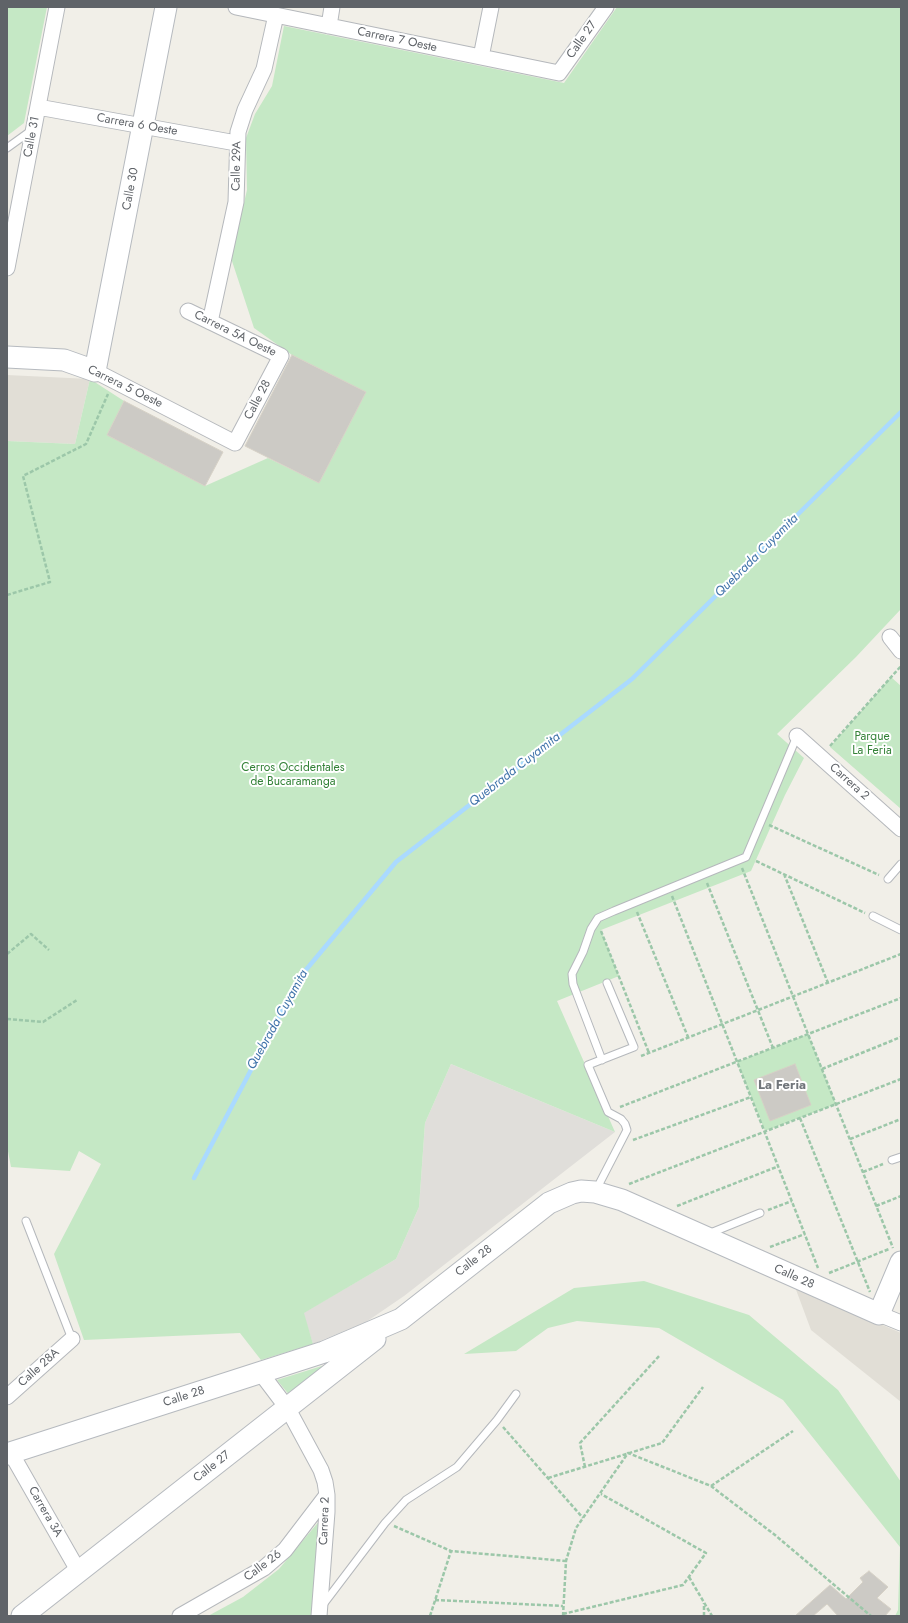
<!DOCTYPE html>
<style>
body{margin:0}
#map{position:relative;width:908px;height:1623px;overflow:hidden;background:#f1efe8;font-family:Jost,sans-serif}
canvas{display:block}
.frame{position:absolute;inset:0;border:8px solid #5f6368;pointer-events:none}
</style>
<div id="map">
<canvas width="908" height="1623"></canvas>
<div class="frame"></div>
</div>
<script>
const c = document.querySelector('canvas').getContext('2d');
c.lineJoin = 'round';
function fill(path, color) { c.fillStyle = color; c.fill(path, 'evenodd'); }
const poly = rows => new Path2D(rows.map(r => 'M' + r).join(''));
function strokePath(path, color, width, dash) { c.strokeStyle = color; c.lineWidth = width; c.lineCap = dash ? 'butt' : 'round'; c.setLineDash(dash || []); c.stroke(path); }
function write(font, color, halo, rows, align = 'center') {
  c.font = font + ' Jost,sans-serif'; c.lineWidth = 4; c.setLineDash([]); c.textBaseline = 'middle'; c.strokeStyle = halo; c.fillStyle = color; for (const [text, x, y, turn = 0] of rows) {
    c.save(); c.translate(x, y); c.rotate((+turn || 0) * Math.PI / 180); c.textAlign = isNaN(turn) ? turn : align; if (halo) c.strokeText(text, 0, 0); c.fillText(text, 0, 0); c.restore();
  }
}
const industrial = poly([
 [451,1064,615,1132,404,1296,366,1322,313,1344,303,1313,396,1259,419,1207,425,1123]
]);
const education = poly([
 [7,375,90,379,75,444,7,441],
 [795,1287,901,1333,901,1402,811,1330]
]);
const green = poly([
 [7,7,47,7,24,123,7,136],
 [617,7,901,7,901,609,856,657,777,734,804,758,785,795,751,871,601,930,619,976,557,1001,615,1132,451,1064,425,1123,419,1207,396,1259,304,1313,313,1344,261,1360,240,1333,84,1340,54,1254,101,1164,79,1151,70,1171,11,1167,7,1146,7,441,75,444,90,379,124,401,107,435,205,486,268,458,319,483,366,392,292,355,254,328,231,258,247,190,246,138,255,114,272,86,284,26,564,83],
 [891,677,901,686,901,809,830,747],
 [808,1034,836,1104,765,1131,737,1062],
 [644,1281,749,1315,838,1390,901,1482,901,1616,895,1616,898,1610,900,1547,783,1400,659,1328,577,1321,548,1328,516,1351,464,1354,574,1288],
 [325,1365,290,1396,277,1380],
 [321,1519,316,1616,208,1616,243,1597,279,1569]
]);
const stream = poly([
 [194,1178,300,977,396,862,632,679,901,412]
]);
const building = poly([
 [292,355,366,392,319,483,245,446,292,355],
 [124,401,223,452,205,486,107,435,124,401],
 [795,1064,811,1105,770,1121,754,1080,795,1064],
 [869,1571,888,1587,877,1598,891,1609,885,1616,838,1616,827,1604,813,1616,795,1616,830,1585,846,1599,863,1582,860,1578,869,1571]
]);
const path = poly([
 [7,595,50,582,23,476,86,444,108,394],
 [830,746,901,666],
 [769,825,879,875],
 [756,861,865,913],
 [742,868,893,1248],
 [784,874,828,983],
 [707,883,773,1048],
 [672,896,818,1268],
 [637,912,688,1037],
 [601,931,649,1053],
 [7,954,31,934,49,950],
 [7,1019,43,1022,77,1000],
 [641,1056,901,954],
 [822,1069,901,1037],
 [620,1107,901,998],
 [800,1118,870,1292],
 [850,1139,901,1119],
 [633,1140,751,1097],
 [863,1172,883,1164],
 [629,1184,901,1079],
 [677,1206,779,1166],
 [876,1206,901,1196],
 [768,1210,792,1201],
 [770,1247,805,1234],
 [829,1273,889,1249],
 [503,1427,583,1518],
 [585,1467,580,1443,660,1355],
 [548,1478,662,1443,703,1387],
 [711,1486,793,1431],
 [394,1526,451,1551,566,1561],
 [689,1577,712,1616],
 [435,1600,563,1606],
 [563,1614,683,1585,706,1553,601,1494],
 [430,1616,451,1551],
 [563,1616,566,1561,576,1528,628,1453,711,1486,775,1535,871,1616],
 [704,1616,704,1603]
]);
const lane = poly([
 [7,148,32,130],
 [888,879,901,864],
 [873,916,901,930],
 [602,1060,573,984,572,974,583,952,591,929,598,918,614,911,746,857,797,736],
 [892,1160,901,1157],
 [596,1190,627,1130,625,1124,621,1119,608,1112,588,1065,634,1047,607,983],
 [26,1221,72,1339],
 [708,1234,760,1213],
 [322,1606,385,1523,406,1500,457,1467,497,1420,516,1394]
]);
const street = poly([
 [236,7,559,73,606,7],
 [329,26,332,7],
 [481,57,491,7],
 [38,107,236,143],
 [7,268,57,7],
 [210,322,236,202,238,132,245,110,264,69,276,15],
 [95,371,235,443,281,356,188,311],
 [890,637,901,651],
 [797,736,901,829],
 [879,1314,901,1323],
 [260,1372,288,1409,321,1470,325,1482,327,1495,327,1512,319,1616],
 [7,1397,72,1339],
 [11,1453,79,1572],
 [180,1616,264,1568,285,1550,327,1495]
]);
const secondary = poly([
 [7,357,64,360,95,371,166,7],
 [7,1454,324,1352,401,1319,549,1203,572,1193,581,1191,595,1192,622,1200,879,1314,901,1262],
 [22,1616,375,1339]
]);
const streetNames = [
 ["Carrera 7 Oeste",397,40,12],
 ["Calle 27",582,40,-55],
 ["Carrera 6 Oeste",137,125,10],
 ["Calle 31",32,137,-79],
 ["Calle 29A",237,166,-89],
 ["Calle 30",131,189,-79],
 ["Carrera 5A Oeste",235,334,26],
 ["Carrera 5 Oeste",125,387,26],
 ["Calle 28",258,400,-62],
 ["Carrera 2",849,782,42],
 ["Calle 28",474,1261,-38],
 ["Calle 28",794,1277,24],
 ["Calle 28A",39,1368,-42],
 ["Calle 28",184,1397,-18],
 ["Calle 27",212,1467,-38],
 ["Carrera 3A",45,1512,60],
 ["Carrera 2",325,1521,-88],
 ["Calle 26",263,1566,-37]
];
const parkNames = [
 ["Parque",872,737],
 ["La Feria",872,751],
 ["Cerros Occidentales",293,768],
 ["de Bucaramanga",293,782]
];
const waterNames = [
 ["Quebrada Cuyamita",757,556,-45],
 ["Quebrada Cuyamita",515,770,-38],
 ["Quebrada Cuyamita",278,1020,-61]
];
const neighbourhoodNames = [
 ["La Feria",782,1086]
];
fill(industrial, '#e0deda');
fill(education, '#e1ded6');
fill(green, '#c5e8c5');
strokePath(stream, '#aadaff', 4.5);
fill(building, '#cccac5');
strokePath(building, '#d6d1c6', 1);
strokePath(lane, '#b5b8bc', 9);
strokePath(street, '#b5b8bc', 17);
strokePath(secondary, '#b6babf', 23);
strokePath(path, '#9cc7a9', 2.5, [4, 2]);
strokePath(lane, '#fff', 7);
strokePath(street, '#fff', 15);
strokePath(secondary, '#fff', 21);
write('12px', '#5f6368', '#fff', streetNames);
write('12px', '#348238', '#fff', parkNames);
write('italic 13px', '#4174aa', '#fff', waterNames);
write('bold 13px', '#70757a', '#fff', neighbourhoodNames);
</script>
